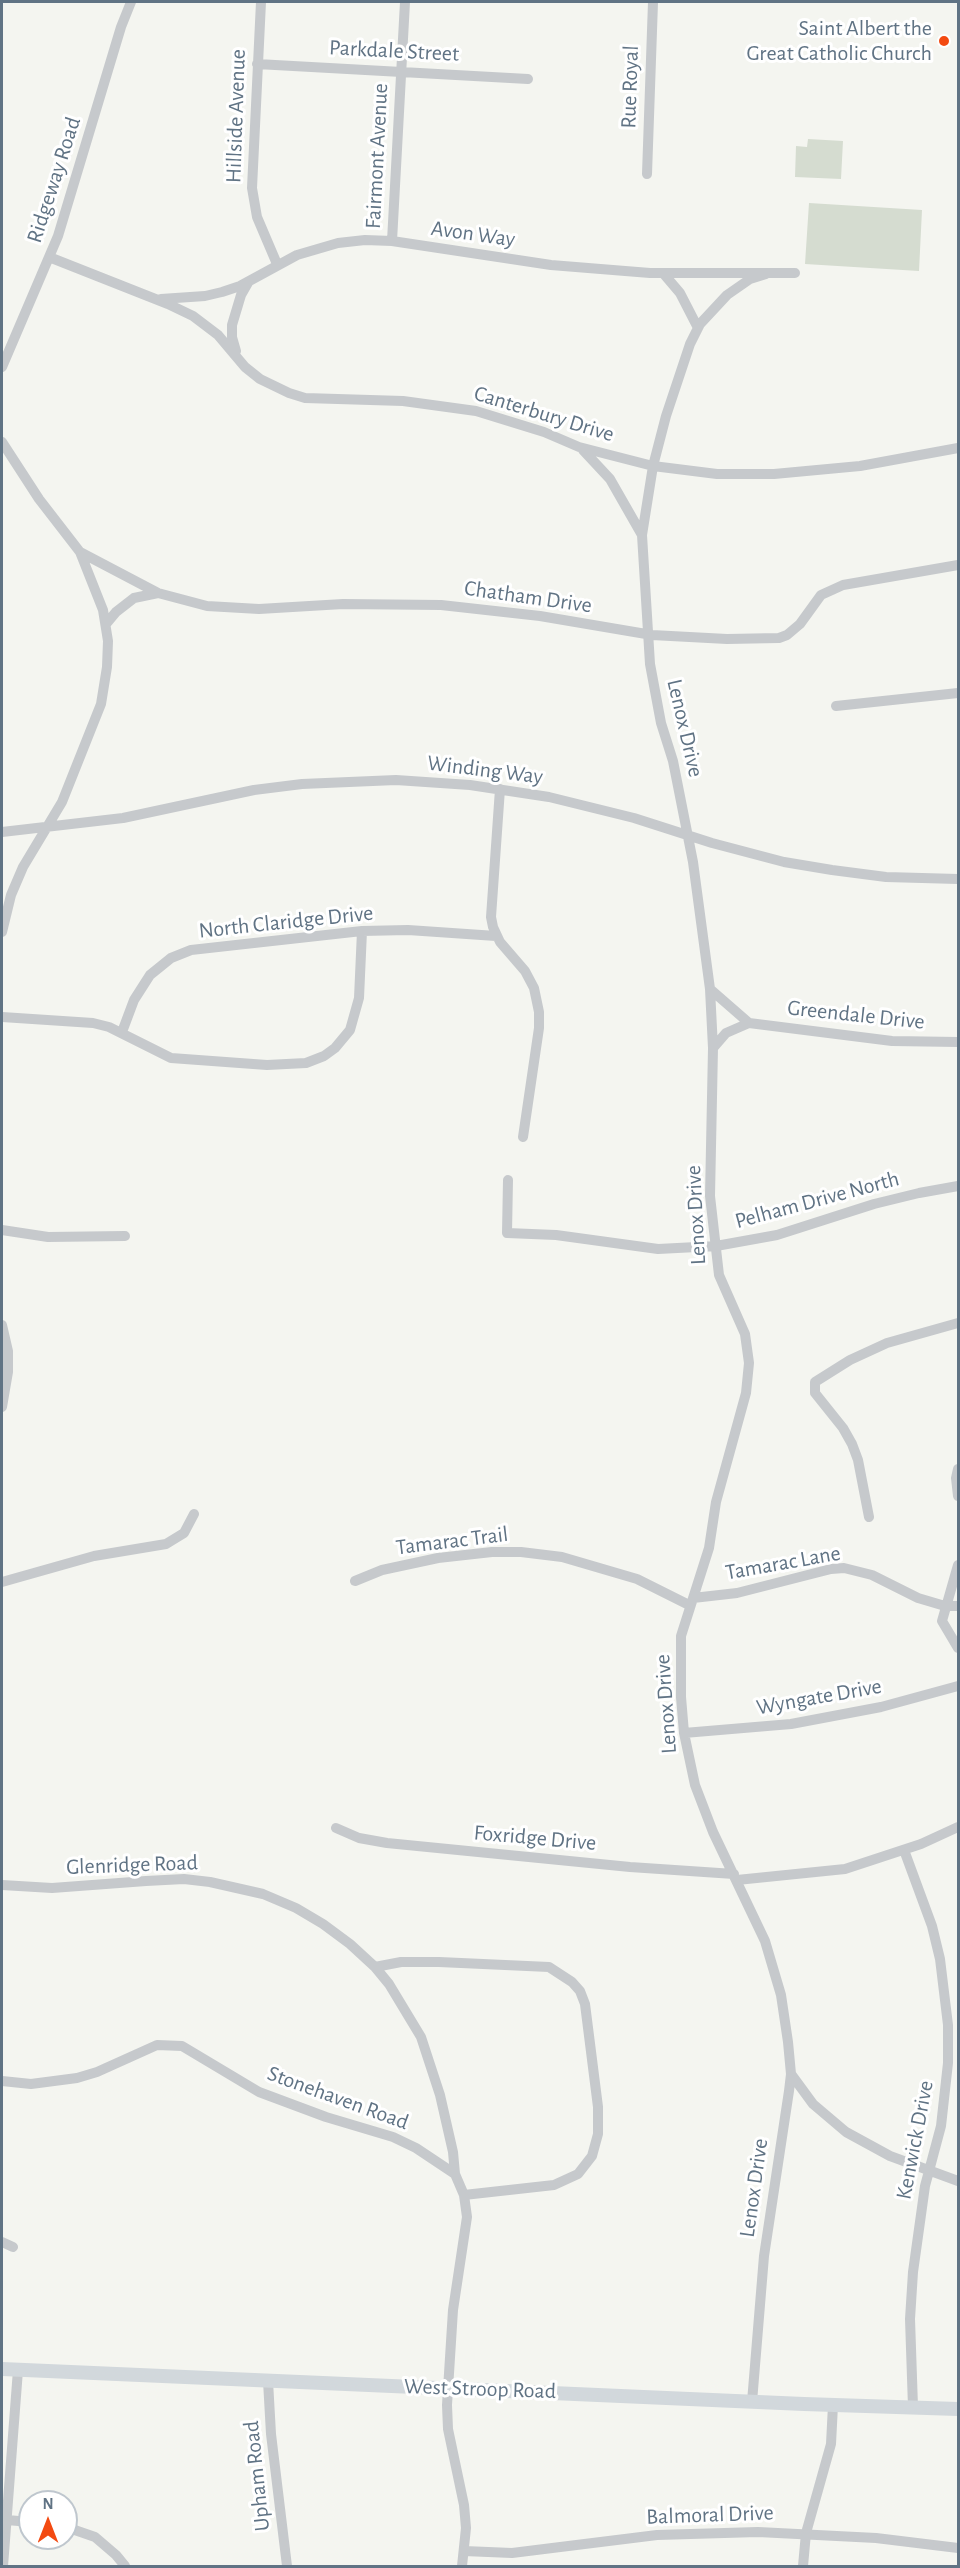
<!DOCTYPE html>
<style>
body{margin:0}
#map{position:relative;width:960px;height:2568px;overflow:hidden;background:#f4f5f0;font-family:"Alegreya Sans",sans-serif}
canvas{display:block}
.frame{position:absolute;inset:0;border:3px solid #607384;pointer-events:none}
.north{position:absolute;left:18px;top:2490px;width:60px;height:60px;box-sizing:border-box;background:#fff;border:2px solid #bfc7ce;border-radius:50%;rotate:0deg;font-size:16px;font-weight:700;line-height:24px;text-align:center;color:#607384}
.north::after{content:'';display:block;margin:auto;width:21px;height:27px;background:#f34a11;clip-path:polygon(50% 0,100% 100%,50% 72%,0 100%)}
</style>
<div id="map">
<canvas width="960" height="2568"></canvas>
<div class="frame"></div>
<div class="north">N</div>
</div>
<script>
const c = document.querySelector('canvas').getContext('2d');
c.lineJoin = 'round';
function fill(path, color) { c.fillStyle = color; c.fill(path, 'evenodd'); }
const poly = rows => new Path2D(rows.map(r => 'M' + r).join(''));
function strokePath(path, color, width, dash) { c.strokeStyle = color; c.lineWidth = width; c.lineCap = dash ? 'butt' : 'round'; c.setLineDash(dash || []); c.stroke(path); }
function write(font, color, halo, rows, align = 'center') {
  c.font = font + ' "Alegreya Sans",sans-serif'; c.lineWidth = 6; c.setLineDash([]); c.textBaseline = 'middle'; c.strokeStyle = halo; c.fillStyle = color; for (const [text, x, y, turn = 0] of rows) {
    c.save(); c.translate(x, y); c.rotate((+turn || 0) * Math.PI / 180); c.textAlign = isNaN(turn) ? turn : align; if (halo) c.strokeText(text, 0, 0); c.fillText(text, 0, 0); c.restore();
  }
}
const green = poly([
 [808,139,843,141,841,179,795,177,796,146,807,147],
 [809,203,922,210,919,271,805,264]
]);
const minor = poly([
 [261,2,252,188,257,217,277,264],
 [257,64,528,79],
 [647,174,653,2],
 [392,241,405,2],
 [49,257,168,304,193,316,218,335,245,367,260,379,289,393,305,398,403,401,476,411,544,432,579,447,653,466,717,474,774,474,860,466,958,448],
 [663,273,680,293,698,328],
 [161,299,205,296,222,292,240,286,297,255,338,243,365,240,392,241,551,265,650,273,795,273],
 [236,351,232,337,232,325,241,295,249,281],
 [2,367,58,236,121,27,131,2],
 [2,442,39,499,80,552,103,610,108,641,107,667,101,704,62,802,23,867,11,895,2,932],
 [583,450,610,479,642,535],
 [80,552,158,593,207,606,259,609,343,604,441,605,540,616,652,635,727,639,779,638,787,635,800,624,821,595,843,585,958,565],
 [106,624,116,612,134,598,158,593],
 [836,706,958,693],
 [500,789,491,917,493,927,500,942,525,971,534,988,539,1012,539,1028,523,1137],
 [2,832,123,818,254,790,302,784,396,780,470,785,549,797,634,818,712,843,784,862,832,870,886,877,958,879],
 [710,989,749,1023,892,1041,958,1042],
 [2,1017,93,1023,109,1027,171,1058,267,1065,306,1063,324,1056,335,1048,350,1030,359,998,362,931],
 [122,1032,134,1000,150,975,171,958,191,950,362,931,408,930,496,936],
 [713,1048,726,1033,749,1023],
 [508,1180,507,1233,556,1235,658,1249,716,1246,777,1235,874,1204,919,1193,958,1186],
 [2,1230,48,1237,125,1236],
 [2,1325,8,1351,8,1372,2,1407],
 [958,1469,956,1478,958,1496],
 [869,1517,858,1460,852,1444,843,1428,815,1393,815,1382,850,1360,887,1343,958,1323],
 [958,1565,942,1621,958,1648],
 [355,1581,382,1570,438,1558,492,1552,521,1552,562,1557,637,1579,689,1605],
 [2,1582,94,1556,166,1544,184,1533,194,1514],
 [693,1598,737,1593,831,1569,844,1568,872,1575,918,1598,945,1606,958,1606],
 [684,1733,791,1724,881,1707,958,1686],
 [336,1828,359,1838,387,1843,630,1867,734,1874],
 [904,1850,932,1926,940,1959,948,2025,948,2063,941,2126,925,2186,913,2272,910,2319,913,2407],
 [737,1880,845,1869,921,1844,958,1827],
 [2,1885,52,1888,146,1881,184,1879,210,1882,263,1894,296,1908,323,1924,350,1944,375,1967,389,1984,421,2037,440,2095,453,2152,455,2174],
 [375,1967,401,1962,439,1962,549,1967,572,1982,580,1991,585,2004,598,2107,598,2134,592,2156,578,2174,554,2185,464,2195],
 [791,2074,813,2104,846,2132,890,2156,958,2181],
 [2,2081,31,2084,77,2078,97,2072,157,2045,182,2046,259,2092,326,2117,393,2137,416,2148,455,2174,464,2195,467,2217,453,2310,447,2405,448,2429,464,2505,466,2528,462,2566],
 [2,2242,13,2247],
 [268,2381,271,2434,287,2566],
 [752,2402,764,2256,789,2091,791,2074,788,2042,781,1995,765,1941,713,1832,695,1785,684,1733,681,1697,681,1636,709,1548,716,1502,746,1393,749,1363,745,1334,719,1275,710,1196,713,1048,710,989,693,862,673,761,661,723,650,664,642,535,653,466,666,416,690,344,700,324,727,295,750,279,766,274],
 [7,2520,30,2522],
 [66,2527,95,2537,116,2555,125,2566],
 [464,2551,512,2553,657,2535,758,2532,876,2538,958,2548],
 [3,2566,18,2370],
 [803,2566,806,2533,831,2444,833,2405]
]);
const major = poly([
 [2,2369,804,2404,958,2409]
]);
const markers = [
 [944,41,6,"#f34a11"]
];
const poiNames = [
 ["Saint Albert the",932,28],
 ["Great Catholic Church",932,53]
];
const streetNames = [
 ["Parkdale Street",394,51,3],
 ["Rue Royal",630,87,-88],
 ["Hillside Avenue",236,116,-88],
 ["Fairmont Avenue",377,156,-87],
 ["Ridgeway Road",54,180,-72],
 ["Avon Way",473,234,8],
 ["Canterbury Drive",544,414,17],
 ["Chatham Drive",528,597,8],
 ["Lenox Drive",685,728,77],
 ["Winding Way",485,770,7],
 ["North Claridge Drive",286,922,-6],
 ["Greendale Drive",856,1015,6],
 ["Pelham Drive North",817,1200,-15],
 ["Lenox Drive",696,1215,-93],
 ["Tamarac Trail",452,1541,-7],
 ["Tamarac Lane",783,1563,-10],
 ["Wyngate Drive",819,1697,-10],
 ["Lenox Drive",666,1704,-94],
 ["Foxridge Drive",535,1838,5],
 ["Glenridge Road",132,1865,-2],
 ["Stonehaven Road",338,2098,20],
 ["Kenwick Drive",915,2140,-79],
 ["Lenox Drive",754,2188,-82],
 ["West Stroop Road",480,2389,2],
 ["Upham Road",257,2476,-96],
 ["Balmoral Drive",710,2515,-2]
];
fill(green, '#d5dcd0');
strokePath(minor, '#c6c9cc', 10);
strokePath(major, '#d2d8dc', 14);
for (const [x, y, r, color] of markers) { const dot = new Path2D(); dot.arc(x, y, r, 0, 2 * Math.PI); c.fillStyle = color; c.fill(dot); strokePath(dot, '#fff', 2); }
write('22px', '#607384', '#fff', poiNames, 'right');
write('22px', '#607384', '#fff', streetNames);
</script>
